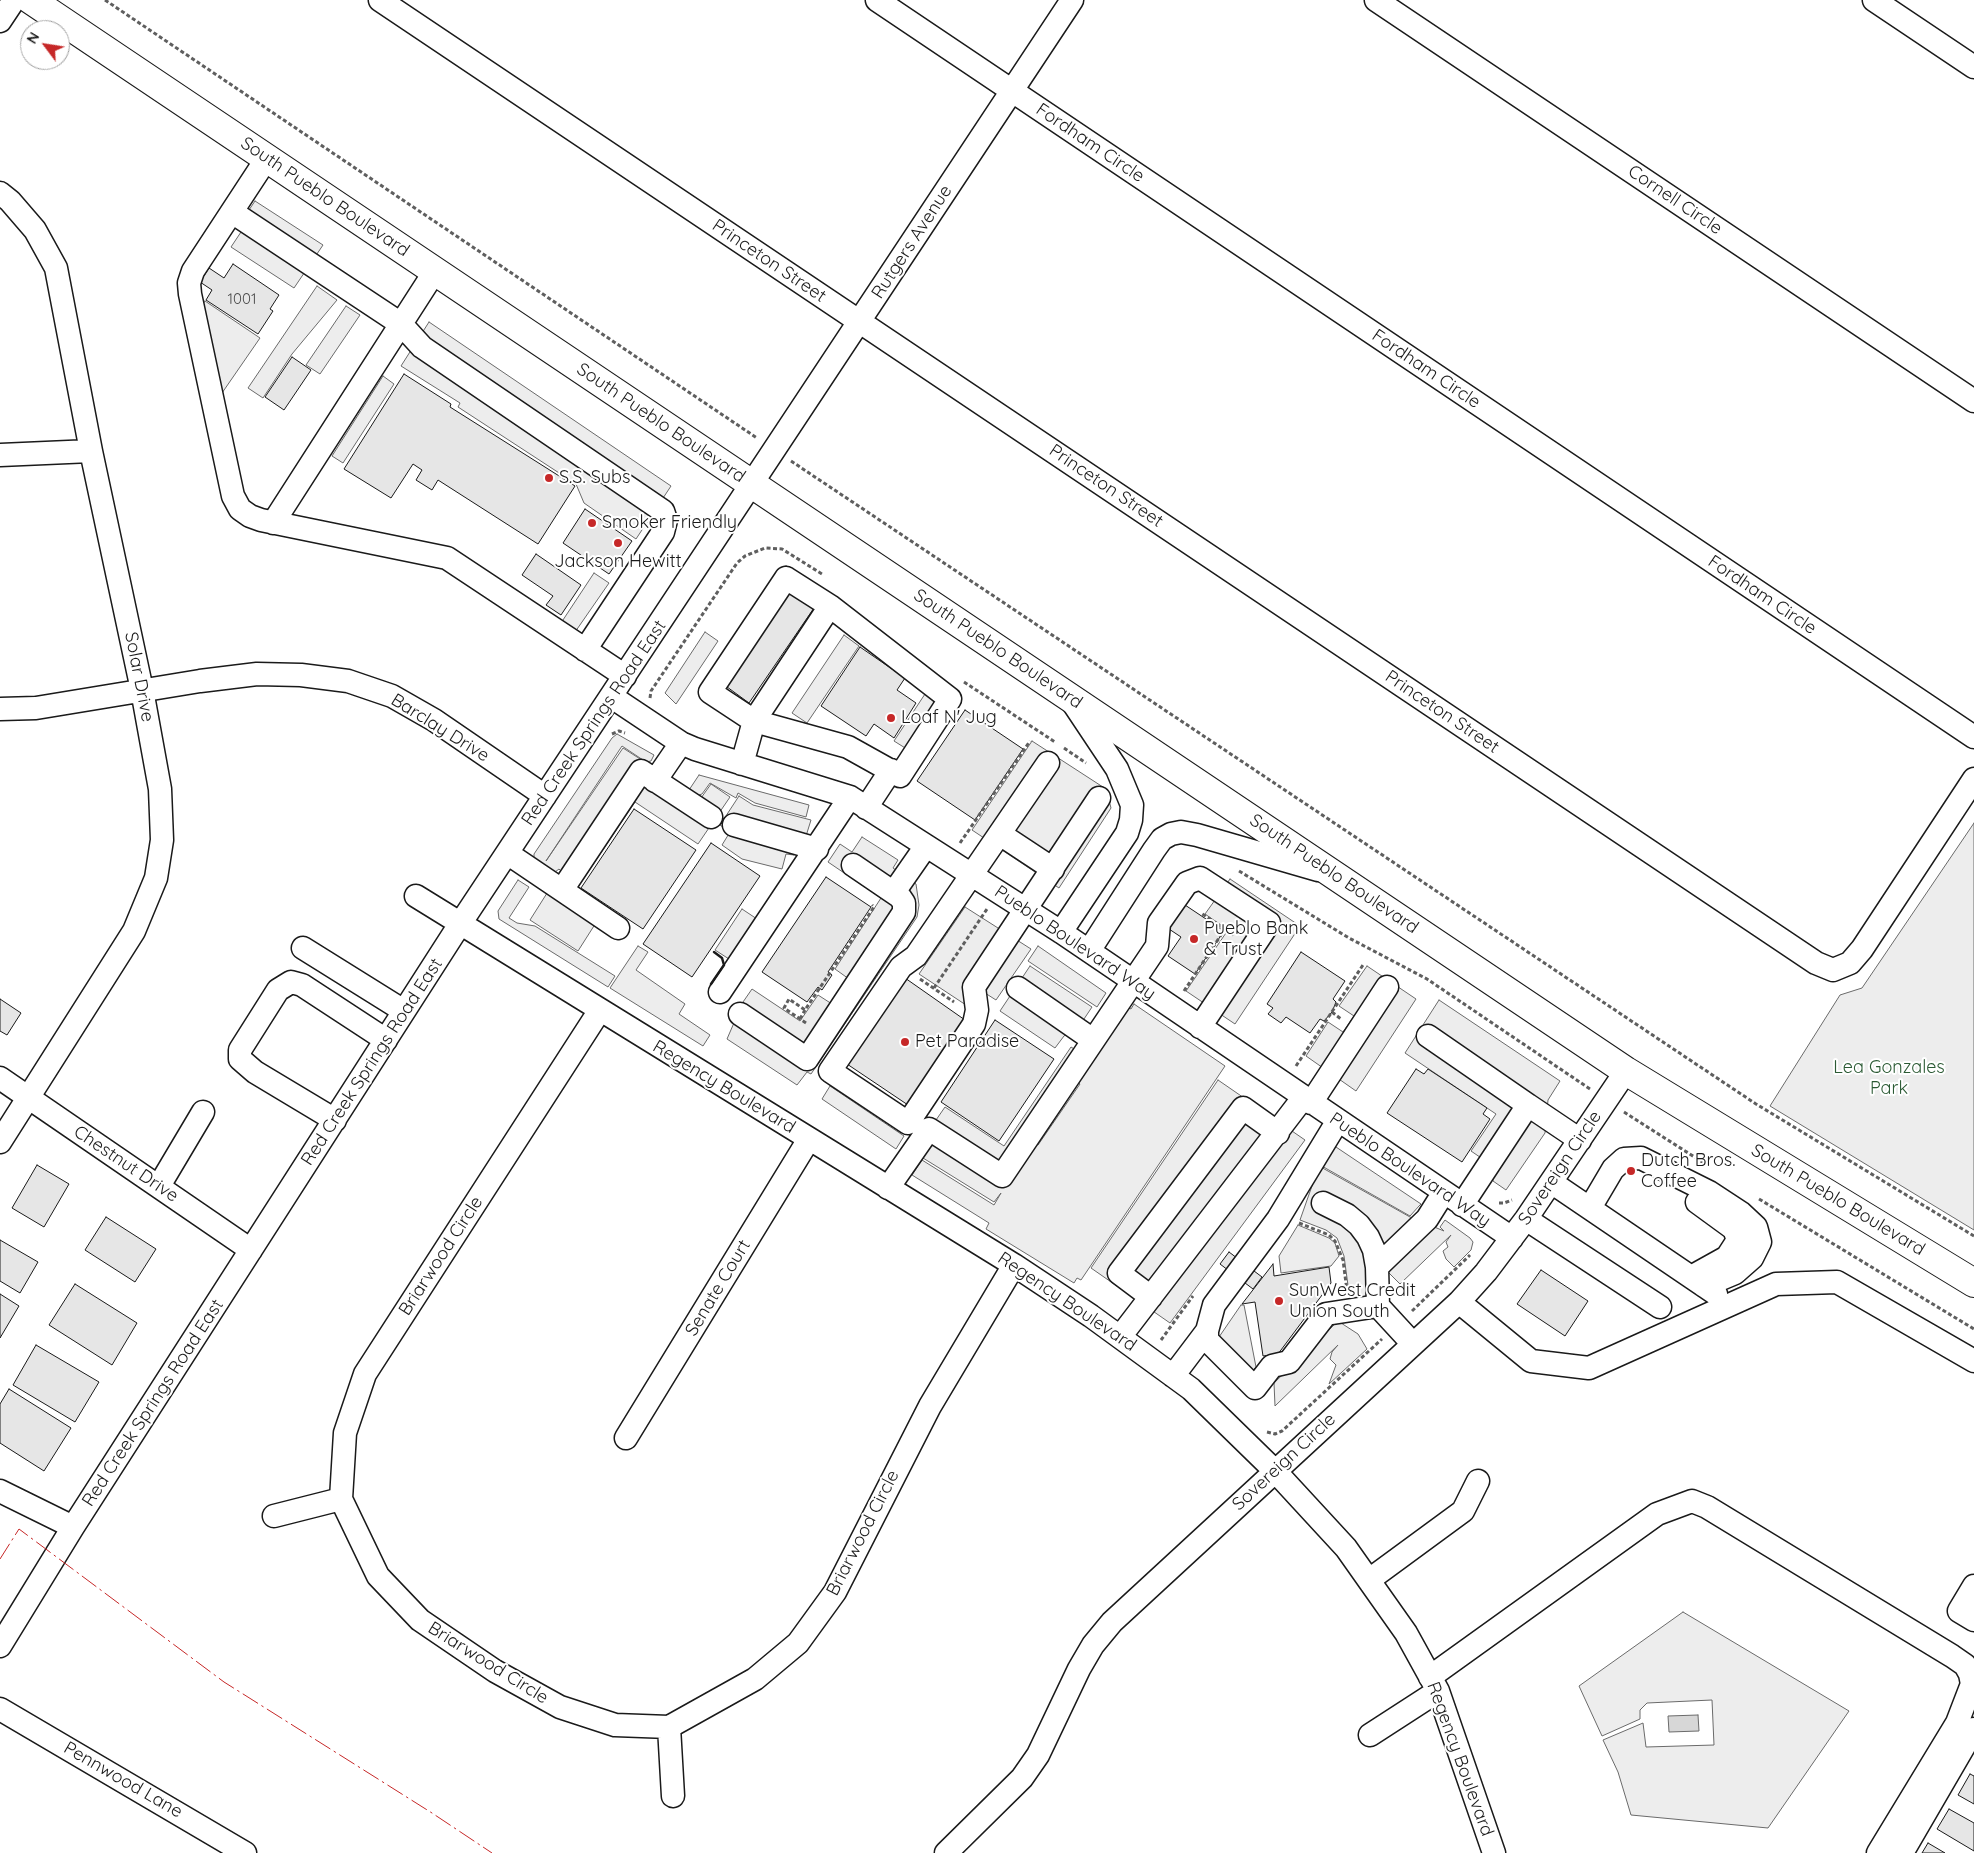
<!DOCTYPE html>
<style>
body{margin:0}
#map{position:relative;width:1974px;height:1853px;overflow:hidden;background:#fff;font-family:Quicksand,sans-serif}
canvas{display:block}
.north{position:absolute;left:20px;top:20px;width:50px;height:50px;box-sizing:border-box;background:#fff;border:1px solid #a3a3a3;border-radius:50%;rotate:301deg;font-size:14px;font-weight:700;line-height:20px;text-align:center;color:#1a1a1a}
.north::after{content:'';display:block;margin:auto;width:18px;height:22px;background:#c62828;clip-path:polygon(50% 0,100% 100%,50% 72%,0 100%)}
</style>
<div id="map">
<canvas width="1974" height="1853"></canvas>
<div class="north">N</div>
</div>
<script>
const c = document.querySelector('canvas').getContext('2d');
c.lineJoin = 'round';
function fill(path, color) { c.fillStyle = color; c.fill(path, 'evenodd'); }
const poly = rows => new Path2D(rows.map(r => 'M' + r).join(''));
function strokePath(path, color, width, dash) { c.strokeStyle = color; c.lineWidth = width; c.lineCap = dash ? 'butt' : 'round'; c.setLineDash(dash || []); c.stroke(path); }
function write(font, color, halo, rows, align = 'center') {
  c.font = font + ' Quicksand,sans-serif'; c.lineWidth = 4; c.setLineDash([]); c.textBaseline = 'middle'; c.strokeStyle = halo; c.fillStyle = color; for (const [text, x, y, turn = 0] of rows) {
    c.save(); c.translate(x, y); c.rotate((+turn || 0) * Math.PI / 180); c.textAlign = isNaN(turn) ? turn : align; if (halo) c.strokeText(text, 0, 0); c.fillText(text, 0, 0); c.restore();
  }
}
const built = poly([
 [255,201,323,245,294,288,231,247,241,232,247,213,255,201],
 [317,286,337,300,292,354,263,398,248,388,317,286],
 [205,301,260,338,222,393,199,310,205,301],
 [346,306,360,315,320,374,306,365,346,306],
 [429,322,671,486,636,539,584,503,576,484,458,407,460,403,401,366,429,322],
 [383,376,394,384,343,463,332,456,383,376],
 [594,573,609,583,573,635,559,626,594,573],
 [705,632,718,641,676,704,665,693,705,632],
 [844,635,859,646,807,723,792,713,844,635],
 [925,694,940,704,910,751,894,741,925,694],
 [617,734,654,755,651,761,646,762,622,746,546,861,623,748,701,798,711,784,730,797,698,844,635,802,578,887,606,907,578,951,530,920,561,871,559,869,555,872,534,859,534,854,612,738,617,734],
 [1032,741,1106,789,1111,808,1059,888,972,830,1032,741],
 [699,775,809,805,806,817,755,803,738,793,736,798,710,783,702,794,699,795,689,790,699,775],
 [739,796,753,805,811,820,806,836,794,855,786,854,782,869,742,859,722,845,730,832,720,825,739,796],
 [1974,823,1974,1230,1770,1106,1840,995,1862,988,1974,823],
 [862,837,898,860,893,868,916,884,919,905,917,917,811,1074,807,1072,797,1085,727,1039,743,1002,752,989,800,1021,818,995,832,1004,849,979,835,969,881,898,828,862,840,844,852,852,862,837],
 [1230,879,1300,926,1235,1024,1186,991,1228,930,1205,914,1230,879],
 [518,880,529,887,509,918,517,923,535,926,615,976,608,987,499,919,498,911,518,880],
 [965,907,1031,949,996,1000,985,993,966,1005,919,974,965,907],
 [742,909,757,919,729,959,715,950,742,909],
 [638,946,648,952,636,970,685,1004,679,1014,710,1035,703,1046,610,988,638,946],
 [1038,946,1106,993,1097,1007,1028,961,1038,946],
 [1030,966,1092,1007,1084,1019,1064,1036,1055,1048,1000,1011,1030,966],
 [1367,966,1416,999,1356,1091,1306,1056,1328,1022,1343,1032,1354,1016,1339,1006,1367,966],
 [1439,1000,1560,1081,1548,1100,1545,1133,1506,1190,1493,1181,1490,1164,1471,1151,1496,1114,1405,1053,1439,1000],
 [1134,1004,1225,1066,1081,1280,1077,1278,1074,1283,986,1229,989,1223,912,1175,922,1160,994,1205,1001,1193,994,1202,923,1158,931,1145,936,1120,945,1107,1004,1146,1071,1047,1090,1059,1127,1007,1131,1009,1134,1004],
 [1076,1081,1080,1084,1038,1145,1034,1143,1076,1081],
 [1218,1080,1305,1140,1170,1323,1091,1268,1218,1080],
 [830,1086,904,1136,896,1149,822,1099,830,1086],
 [1333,1145,1421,1204,1419,1206,1410,1216,1320,1165,1333,1145],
 [1319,1166,1410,1217,1444,1231,1440,1227,1445,1220,1470,1238,1473,1242,1471,1250,1454,1267,1446,1259,1443,1251,1448,1247,1446,1242,1451,1235,1400,1284,1388,1272,1386,1274,1388,1294,1350,1300,1344,1256,1337,1238,1326,1230,1300,1220,1319,1166],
 [1298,1225,1329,1238,1335,1243,1339,1256,1331,1266,1281,1273,1279,1256,1298,1225],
 [1241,1305,1244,1305,1256,1367,1253,1370,1219,1337,1241,1305],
 [1336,1323,1341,1323,1358,1334,1367,1349,1329,1384,1336,1365,1330,1359,1332,1352,1338,1345,1275,1406,1274,1383,1336,1323],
 [1683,1612,1849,1711,1768,1828,1631,1815,1618,1772,1603,1740,1643,1723,1646,1747,1714,1745,1712,1700,1647,1703,1640,1710,1640,1719,1602,1736,1579,1686,1683,1612]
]);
const water = poly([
 [1698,1715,1699,1731,1669,1732,1668,1716,1698,1715]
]);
const building = poly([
 [233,264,279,295,270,309,273,311,258,334,206,300,212,290,200,282,209,268,224,278,233,264],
 [292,357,311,370,284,410,265,397,292,357],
 [404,374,451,404,450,407,575,486,538,544,438,480,432,490,416,480,422,470,413,464,391,498,344,469,404,374],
 [585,509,632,541,609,574,563,543,585,509],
 [536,554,581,585,561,615,546,605,553,596,522,575,536,554],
 [789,586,816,605,749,703,723,684,789,586],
 [860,647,905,678,897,690,916,703,894,738,874,724,866,736,821,706,860,647],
 [965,710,1023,749,975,820,917,781,965,710],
 [634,809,696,850,643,929,581,888,634,809],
 [711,843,760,876,692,977,643,944,711,843],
 [826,877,871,907,828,972,832,975,822,990,818,987,807,1002,762,972,826,877],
 [1182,903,1224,931,1195,974,1168,956,1181,937,1166,927,1182,903],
 [1301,952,1345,981,1333,999,1336,1002,1332,1012,1324,1021,1320,1019,1310,1033,1286,1017,1281,1023,1268,1014,1273,1008,1267,1004,1301,952],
 [905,978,965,1020,908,1105,847,1064,905,978],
 [0,999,21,1013,7,1035,0,1031,0,999],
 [995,1020,1054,1059,999,1141,941,1102,995,1020],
 [1416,1069,1424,1074,1428,1069,1487,1108,1483,1114,1490,1119,1462,1162,1387,1113,1416,1069],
 [37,1165,69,1184,44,1227,12,1208,37,1165],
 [106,1217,156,1249,135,1282,85,1250,106,1217],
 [0,1240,38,1262,20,1293,0,1281,0,1240],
 [1229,1252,1262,1277,1253,1289,1220,1264,1229,1252],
 [1273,1264,1274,1276,1329,1267,1331,1283,1278,1354,1263,1356,1255,1302,1242,1304,1273,1264],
 [1541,1270,1588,1301,1565,1336,1517,1304,1541,1270],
 [75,1284,137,1323,112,1365,49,1325,75,1284],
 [0,1294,19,1306,0,1338,0,1294],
 [36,1345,99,1382,75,1422,13,1385,36,1345],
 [9,1389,71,1428,44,1471,0,1443,0,1404,9,1389],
 [1970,1774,1974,1776,1974,1804,1958,1795,1970,1774],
 [1949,1809,1974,1823,1974,1851,1937,1829,1949,1809],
 [1928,1843,1945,1853,1922,1853,1928,1843]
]);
const path = poly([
 [105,0,757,438],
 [791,461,1756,1104,1974,1236],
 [964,682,1055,742],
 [650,698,651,691,737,563,745,556,765,548,782,549,822,574],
 [612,734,619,731,625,733],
 [1064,748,1086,763],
 [960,843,1030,741],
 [1239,871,1349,938,1427,979,1590,1089],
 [1225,929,1235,936],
 [920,979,954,1002],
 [934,988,987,909],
 [1184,991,1225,929,1201,913],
 [1332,1012,1341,1019],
 [800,1019,805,1010],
 [806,1023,784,1008,789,999,805,1010,874,907,872,905],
 [1296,1066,1363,965],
 [1624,1112,1707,1165],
 [1759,1199,1974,1329],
 [1499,1203,1504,1203,1512,1200],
 [1299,1223,1329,1235,1335,1241,1343,1260,1347,1291],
 [1412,1311,1470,1255],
 [1161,1340,1193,1296],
 [1267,1432,1275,1434,1282,1431,1382,1339]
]);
const minor = poly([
 [380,0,1816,963,1833,970,1850,963,1862,949,1974,779],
 [877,0,1974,737],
 [1376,0,1974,401],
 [1874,0,1974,67],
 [0,21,14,0],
 [267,158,193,271,189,283,190,294,233,496,240,509,250,516,261,520,447,558,625,676],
 [0,193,10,201,35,230,56,268,91,451,142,690,160,789,162,840,156,878,134,931,0,1142],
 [232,212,401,324,422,347,663,511,666,520,663,532,585,650],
 [0,455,91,451],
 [273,523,435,271],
 [786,578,830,606,754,721,710,692,786,578],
 [612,697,681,743,695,749,850,797,1061,932,1512,1238],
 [0,709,36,708,200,681,257,674,301,675,348,681,392,696,434,720,545,796],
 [1048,763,916,956,901,967,830,1071,908,1123,974,1024,977,1010,974,987,1099,798],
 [742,764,754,721,848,747,900,776,950,699,830,606],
 [655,781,681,743],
 [866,808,891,770],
 [734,825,817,849],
 [1000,834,1053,869],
 [507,853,618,928],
 [562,890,641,771,711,817],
 [894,892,926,846],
 [416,896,1014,1265,1091,1316,1191,1389,1275,1471,1346,1548,1406,1633,1438,1691,1494,1853],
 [1061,932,1127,833,1131,820,1132,805,1117,769,1073,703],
 [303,948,404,1011],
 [1089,951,1154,850,1162,839,1171,834,1181,832,1197,835,1318,870],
 [1018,988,1093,1040],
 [720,992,850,797],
 [600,1010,365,1374,345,1433,341,1499,378,1576,420,1620,495,1671,560,1707,615,1725,669,1727,755,1679,798,1643,835,1592,930,1406,1014,1265],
 [740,1014,807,1059,904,912,904,903,900,897,853,865],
 [1428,1036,1528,1105],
 [0,1078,251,1250],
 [1311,1103,1387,987],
 [335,1120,255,1072,240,1059,240,1050,278,990,291,982,302,985,386,1040],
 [1337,1122,1278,1219,1214,1305,1207,1331,1207,1340,1255,1388,1272,1366,1289,1362,1326,1314,1378,1306,1413,1344],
 [1551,1182,1716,1294],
 [159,1186,203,1112],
 [888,1188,929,1129,1002,1176,1157,946,1159,923,1187,883,1200,878,1269,923,1200,1027],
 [1323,1203,1347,1215,1359,1225,1368,1237,1374,1250,1377,1267],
 [1462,1205,1528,1105,1580,1140],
 [1590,1208,1613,1169,1624,1159,1641,1158,1709,1192,1741,1213,1756,1227,1760,1242,1752,1258,1735,1273,1704,1286],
 [1526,1219,1660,1307],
 [1691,1277,1727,1257,1738,1240,1734,1229,1697,1202],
 [1151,1297,1119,1273,1243,1108,1278,1133],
 [1459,1302,1531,1361,1589,1368,1776,1284,1837,1282,1974,1361],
 [1378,1306,1377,1267,1427,1219,1444,1192],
 [1120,1337,1303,1098],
 [1173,1376,1207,1331],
 [626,1438,809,1139],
 [0,1491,73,1527],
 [274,1516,341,1499],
 [1369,1580,1463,1511,1478,1481],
 [1974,1586,1959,1611,1974,1620],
 [0,1646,73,1527,460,924,1072,0],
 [1430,1677,1657,1514,1692,1501,1707,1507,1952,1656,1965,1665,1970,1674,1972,1684,1957,1723,1878,1853],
 [0,1709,245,1853],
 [669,1727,673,1796],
 [1370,1735,1438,1691],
 [946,1853,1022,1778,1038,1755,1079,1669,1093,1645,1112,1622,1459,1302,1486,1272,1526,1219,1626,1071],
 [1902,1853,1974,1729]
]);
const major = poly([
 [31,0,1626,1071,1974,1283]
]);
const wall = poly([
 [711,984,724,965,722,958,714,952]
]);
const power = poly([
 [0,1559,19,1529,224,1682,432,1813,492,1853]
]);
const markers = [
 [549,478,5,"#c62828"],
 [592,523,5,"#c62828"],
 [618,543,5,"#c62828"],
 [891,718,5,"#c62828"],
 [1194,939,5,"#c62828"],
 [905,1042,5,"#c62828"],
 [1631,1171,5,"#c62828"],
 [1279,1301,5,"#c62828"]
];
const numberNames = [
 ["1001",242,299]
];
const streetNames = [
 ["Fordham Circle",1090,143,34],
 ["South Pueblo Boulevard",325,197,34],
 ["Cornell Circle",1675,200,34],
 ["Rutgers Avenue",912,242,-57],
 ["Princeton Street",769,261,34],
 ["Fordham Circle",1426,369,34],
 ["South Pueblo Boulevard",661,423,34],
 ["Princeton Street",1106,486,34],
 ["Fordham Circle",1762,595,34],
 ["South Pueblo Boulevard",998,649,34],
 ["Solar Drive",139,677,79],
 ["Princeton Street",1442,712,34],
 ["Red Creek Springs Road East",594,723,-56],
 ["Barclay Drive",440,728,32],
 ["South Pueblo Boulevard",1334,874,34],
 ["Pueblo Boulevard Way",1075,943,34],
 ["Red Creek Springs Road East",372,1062,-57],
 ["Regency Boulevard",724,1087,31],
 ["Chestnut Drive",126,1164,34],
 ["Sovereign Circle",1560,1168,-56],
 ["Pueblo Boulevard Way",1410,1170,34],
 ["South Pueblo Boulevard",1838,1200,31],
 ["Briarwood Circle",441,1256,-57],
 ["Senate Court",718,1288,-59],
 ["Regency Boulevard",1067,1302,34],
 ["Red Creek Springs Road East",153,1403,-57],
 ["Sovereign Circle",1284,1462,-43],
 ["Briarwood Circle",863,1533,-63],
 ["Briarwood Circle",488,1663,32],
 ["Regency Boulevard",1460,1759,70],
 ["Pennwood Lane",123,1780,30]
];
const poiNames = [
 ["S.S. Subs",559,478],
 ["Smoker Friendly",602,523],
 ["Jackson Hewitt",618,562,"center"],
 ["Loaf N' Jug",901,718],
 ["Pueblo Bank",1204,929],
 ["& Trust",1204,950],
 ["Pet Paradise",915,1042],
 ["Dutch Bros.",1641,1161],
 ["Coffee",1641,1182],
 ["SunWest Credit",1289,1291],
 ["Union South",1289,1312]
];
const parkNames = [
 ["Lea Gonzales",1889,1068],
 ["Park",1889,1089]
];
fill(built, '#ededed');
strokePath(built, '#6a6a6a', 1);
fill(water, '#d7d7d7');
strokePath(water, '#6a6a6a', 1);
fill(building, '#e6e6e6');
strokePath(building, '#1a1a1a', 1);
strokePath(minor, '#1a1a1a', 25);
strokePath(major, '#1a1a1a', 30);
strokePath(path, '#5f5f5f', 3, [4, 2.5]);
strokePath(minor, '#fff', 22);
strokePath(major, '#fff', 28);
strokePath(wall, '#1a1a1a', 2.5);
strokePath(power, '#c62828', 1, [18, 4, 2.5, 4]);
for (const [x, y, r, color] of markers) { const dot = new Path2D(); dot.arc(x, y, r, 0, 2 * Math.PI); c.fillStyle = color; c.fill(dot); strokePath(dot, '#fff', 2); }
write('15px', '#4d4d4d', null, numberNames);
write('18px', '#1a1a1a', '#fff', streetNames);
write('18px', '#1a1a1a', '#fff', poiNames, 'left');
write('18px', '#2b5a34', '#fff', parkNames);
</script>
